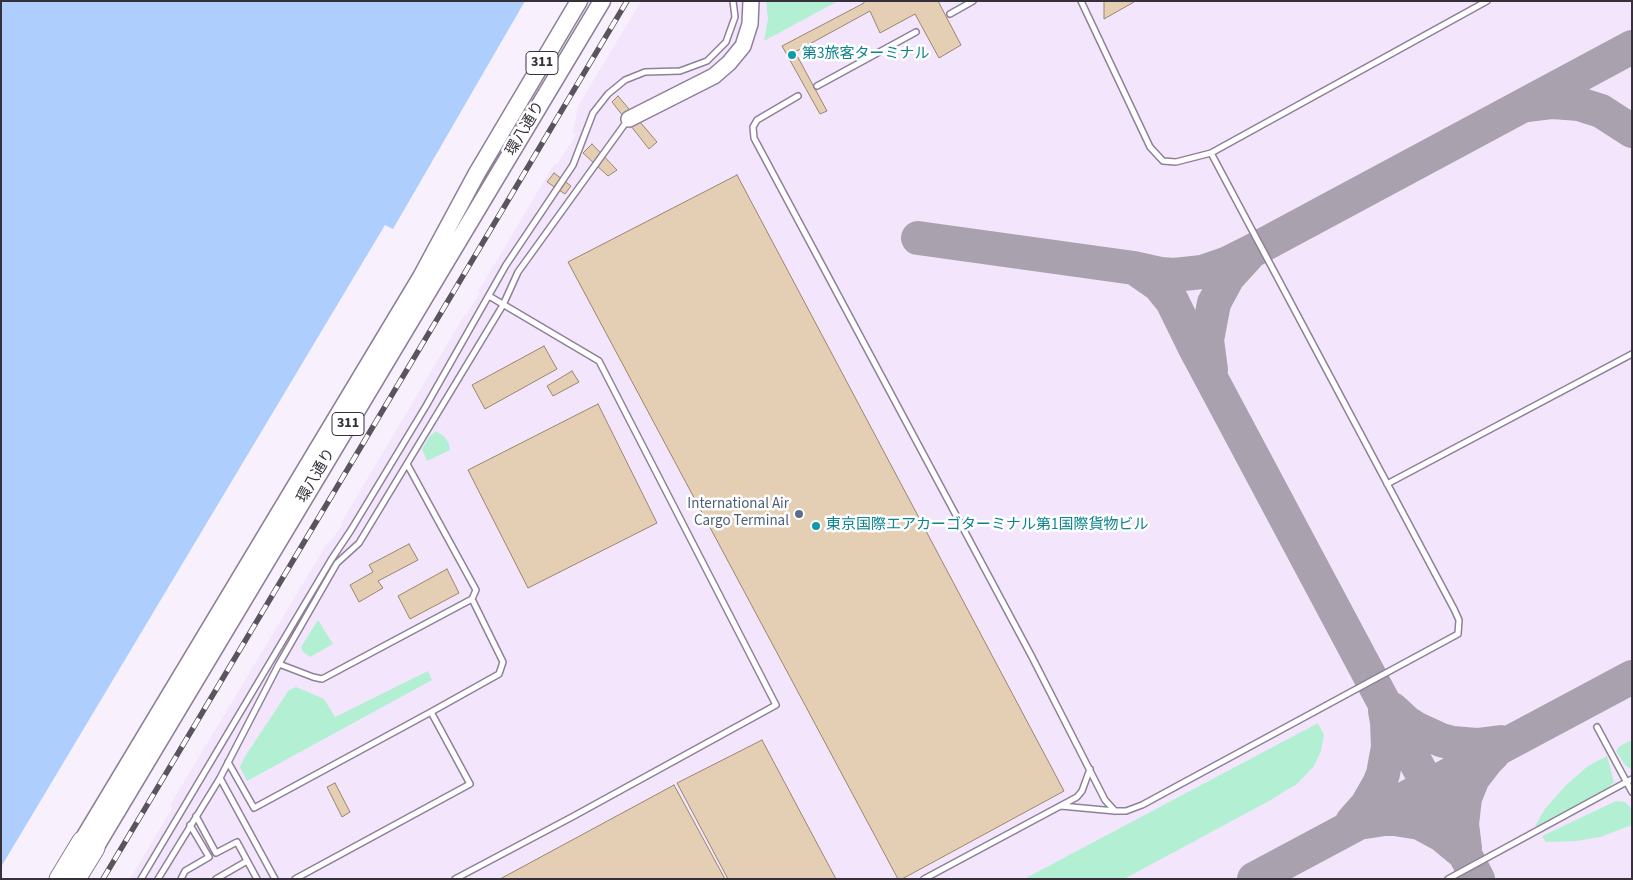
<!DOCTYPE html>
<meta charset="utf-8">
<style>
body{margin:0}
#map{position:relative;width:1633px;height:880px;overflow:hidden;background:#f8f1fd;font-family:"Source Sans 3",sans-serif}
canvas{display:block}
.frame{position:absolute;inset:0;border:2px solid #36303b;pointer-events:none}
</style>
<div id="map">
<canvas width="1633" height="880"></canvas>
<div class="frame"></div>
</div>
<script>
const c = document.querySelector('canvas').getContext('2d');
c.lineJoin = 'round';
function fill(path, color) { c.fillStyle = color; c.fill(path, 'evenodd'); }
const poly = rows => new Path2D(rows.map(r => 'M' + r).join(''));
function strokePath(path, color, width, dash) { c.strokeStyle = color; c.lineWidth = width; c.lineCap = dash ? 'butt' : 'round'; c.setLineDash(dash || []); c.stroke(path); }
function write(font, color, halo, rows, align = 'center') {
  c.font = font + ' "Source Sans 3","Noto Sans JP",sans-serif'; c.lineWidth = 5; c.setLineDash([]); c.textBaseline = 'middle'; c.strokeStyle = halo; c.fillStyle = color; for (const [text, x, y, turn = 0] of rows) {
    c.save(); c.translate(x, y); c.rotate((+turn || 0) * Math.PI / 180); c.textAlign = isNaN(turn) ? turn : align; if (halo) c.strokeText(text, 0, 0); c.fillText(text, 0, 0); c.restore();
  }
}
const built = poly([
 [641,1,1632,1,1632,879,130,879,172,808,170,805,328,542,330,542,342,525,341,523,465,314,466,315,480,293,478,292,554,164,557,164,576,135,573,132,578,106]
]);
const green = poly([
 [766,1,838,1,764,41,768,19],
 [436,431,445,437,449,444,450,450,427,461,422,449,430,436],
 [318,620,333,644,310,657,303,652,301,647],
 [428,671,432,680,247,781,240,767,244,758,289,690,296,687,324,699,335,717],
 [1318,723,1324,735,1321,751,1314,766,1297,784,1269,801,1124,879,1024,879],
 [1632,740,1632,770,1625,765,1616,751,1620,746],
 [1607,756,1614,782,1608,788,1539,829,1535,826,1545,809,1566,785,1588,766],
 [1616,801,1625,802,1632,809,1632,825,1600,837,1577,841,1546,842,1542,836]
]);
const water = poly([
 [1,1,525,1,393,229,385,225,1,867]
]);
const taxiway = poly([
 [1529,105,1553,102,1579,104,1601,111,1632,131],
 [918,238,1134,268,1161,274,1174,275,1202,272,1228,263,1252,251,1632,47],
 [1136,269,1159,285,1172,301,1195,348,1478,879],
 [1211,370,1207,340,1214,303,1228,277,1248,255],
 [1392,709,1406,722,1417,729,1441,740,1452,743,1477,745,1501,742],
 [1352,822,1367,805,1379,784,1383,774,1388,747,1387,722,1385,711],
 [1365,822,1384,819,1395,819,1420,823,1442,835,1460,850],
 [1465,848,1462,824,1465,798,1473,778,1487,760,1494,753],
 [1254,879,1632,677]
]);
const building = poly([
 [864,1,938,1,961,45,939,58,915,14,880,33,870,11,795,52,827,111,820,114,782,46,864,3,864,1],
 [1104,1,1133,1,1134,2,1104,19,1104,1],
 [618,96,657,142,649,149,612,102,618,96],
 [592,144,617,170,608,176,583,153,592,144],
 [554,173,571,186,565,194,547,182,554,173],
 [737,175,1064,791,902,879,898,879,568,262,737,175],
 [544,346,557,369,485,409,472,385,544,346],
 [572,371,579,382,553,396,547,386,572,371],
 [598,404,657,523,528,588,468,470,598,404],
 [409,544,418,560,378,581,383,588,359,602,350,585,373,572,369,565,409,544],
 [447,569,459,593,410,619,398,596,447,569],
 [762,740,836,879,728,879,677,783,762,740],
 [335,783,350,812,342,817,327,787,335,783],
 [674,785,725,879,500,879,674,785]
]);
const lane = poly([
 [1081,1,1150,147,1163,161,1176,162,1211,153,1487,1],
 [950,14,973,1],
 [817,86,916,32],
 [798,96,757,120,753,127,754,138,1032,657,1105,800,1115,811],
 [1387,484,1632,354],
 [279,664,313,677,322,679,472,599,476,590,407,464],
 [431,712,499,674,503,662,472,599],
 [1597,727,1632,792],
 [228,762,254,808,431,712,470,784,295,879],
 [220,778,275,879],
 [1061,806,1115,811,1126,811,1142,805,1458,634,1459,620,1454,609,1211,153],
 [196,816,216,853,237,842,257,879],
 [141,879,331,560,351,530,426,406,506,265,573,165,593,113,608,94,625,80,645,72,680,71,707,61,726,42,735,17,733,1],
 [158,879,220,778,279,664,337,563,359,543,503,305,518,272,627,121],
 [181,879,185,871,209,857,190,825],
 [216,879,247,861],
 [455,879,572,817,776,705,599,361,489,296],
 [924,879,1077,797,1082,791,1090,769],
 [1448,879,1632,779]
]);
const secondary = poly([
 [629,119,714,76,729,63,743,46,750,24,751,1]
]);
const primary = poly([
 [82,841,421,277,477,173,579,1],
 [95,848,602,1]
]);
const highway = poly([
 [59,879,82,841],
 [76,879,95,848]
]);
const rail = poly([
 [103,879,627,1]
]);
const markers = [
 [792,55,5,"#0f9aa8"],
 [799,514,5,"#5c6f8a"],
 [816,526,5,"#0f9aa8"]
];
const shields = [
 [542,63,32],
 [348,424,32]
];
const shieldNames = [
 ["311",542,63],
 ["311",348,424]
];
const cultureNames = [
 ["第3旅客ターミナル",802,55],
 ["東京国際エアカーゴターミナル第1国際貨物ビル",826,526]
];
const streetNames = [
 ["環八通り",526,129,-59],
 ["環八通り",317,476,-60]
];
const serviceNames = [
 ["International Air",789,505],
 ["Cargo Terminal",789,522]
];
fill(built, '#f3e6fc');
fill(green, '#b3f0d3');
fill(water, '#aecefd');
strokePath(taxiway, '#a9a2ae', 34);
fill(building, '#e4ceb4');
strokePath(building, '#9b876e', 1);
strokePath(lane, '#8f809a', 8);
strokePath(secondary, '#8f809a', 18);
strokePath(primary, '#8f809a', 19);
strokePath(highway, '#8f809a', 21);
strokePath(lane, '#fff', 5);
strokePath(secondary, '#fff', 15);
strokePath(primary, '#fff', 16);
strokePath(highway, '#fff', 19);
strokePath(rail, '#5a545f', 5.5);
strokePath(rail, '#fff', 4, [11]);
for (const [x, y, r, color] of markers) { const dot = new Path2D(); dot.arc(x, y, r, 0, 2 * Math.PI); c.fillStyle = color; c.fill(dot); strokePath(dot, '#fff', 2); }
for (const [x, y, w] of shields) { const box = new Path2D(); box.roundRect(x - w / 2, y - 11.5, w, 23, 4); c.fillStyle = '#fff'; c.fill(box); strokePath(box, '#36303b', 1); }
write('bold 14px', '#36303b', null, shieldNames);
write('15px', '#0d838f', '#fff', cultureNames, 'left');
write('15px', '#36303b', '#fff', streetNames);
write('15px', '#4e5e75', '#fff', serviceNames, 'right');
</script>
